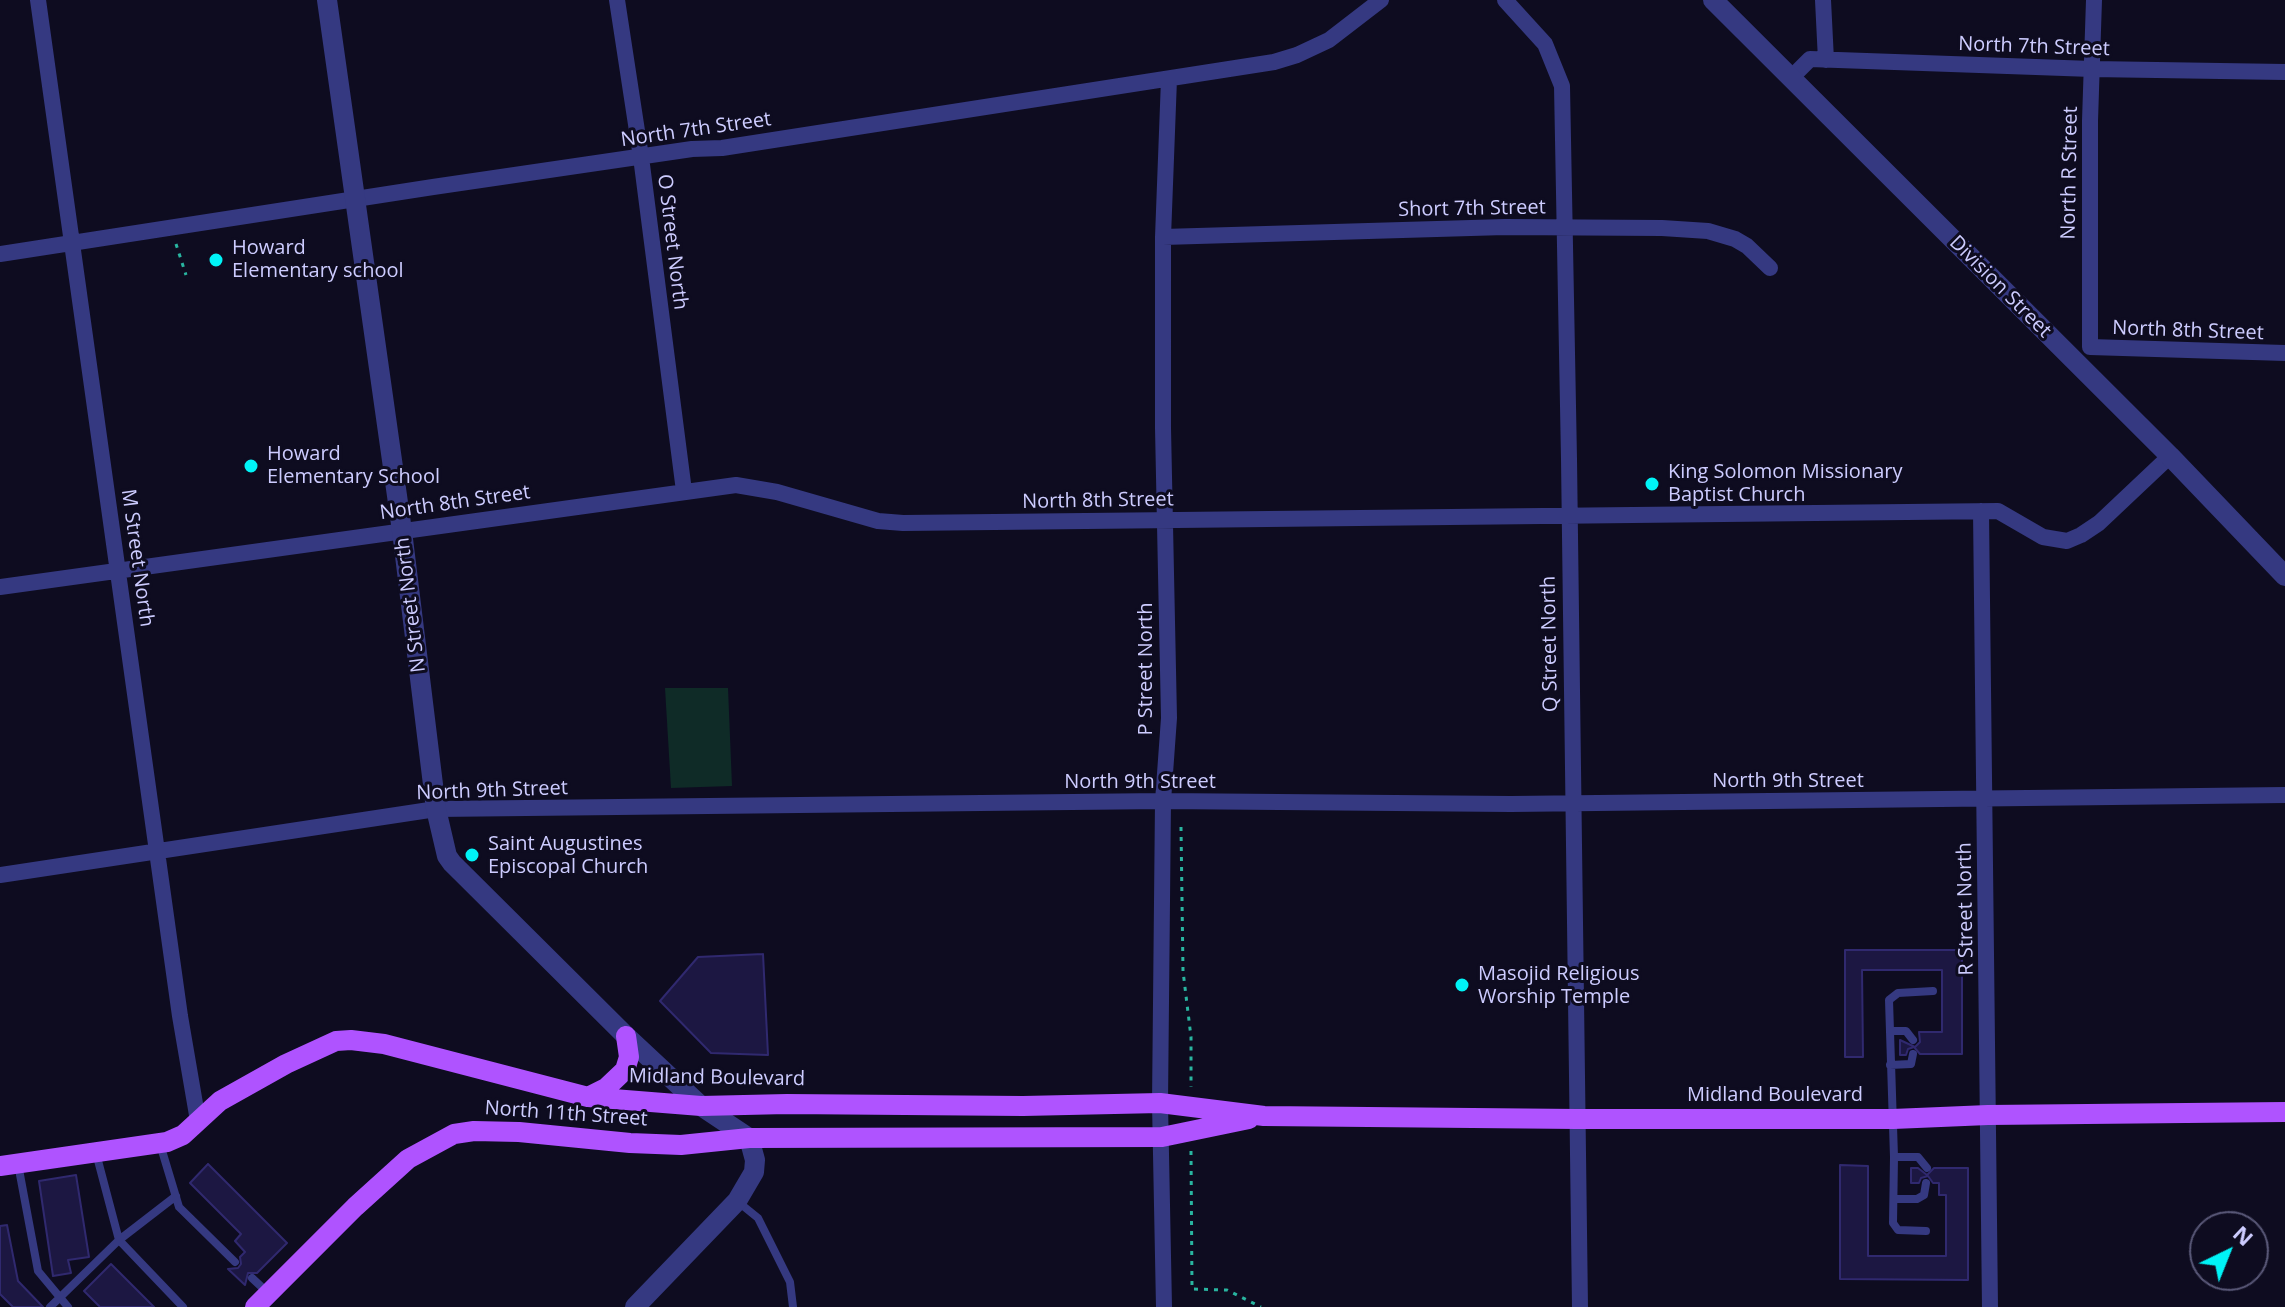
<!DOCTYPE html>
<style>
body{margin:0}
#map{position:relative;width:2285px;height:1307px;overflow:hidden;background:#0e0c20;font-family:"Open Sans",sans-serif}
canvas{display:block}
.north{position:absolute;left:2189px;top:1211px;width:80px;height:80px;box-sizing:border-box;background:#0e0c20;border:2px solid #5a5979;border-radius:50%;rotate:43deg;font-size:22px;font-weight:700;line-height:32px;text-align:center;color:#cdccff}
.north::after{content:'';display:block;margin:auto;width:28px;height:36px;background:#00f4f7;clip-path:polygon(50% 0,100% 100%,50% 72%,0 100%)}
</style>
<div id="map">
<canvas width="2285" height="1307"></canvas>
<div class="north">N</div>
</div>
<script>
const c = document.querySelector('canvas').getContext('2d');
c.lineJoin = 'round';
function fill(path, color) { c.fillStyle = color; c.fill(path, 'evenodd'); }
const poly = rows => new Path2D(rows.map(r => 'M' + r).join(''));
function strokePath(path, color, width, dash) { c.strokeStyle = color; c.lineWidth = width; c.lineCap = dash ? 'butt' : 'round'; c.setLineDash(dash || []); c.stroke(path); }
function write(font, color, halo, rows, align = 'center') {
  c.font = font + ' "Open Sans",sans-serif'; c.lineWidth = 6; c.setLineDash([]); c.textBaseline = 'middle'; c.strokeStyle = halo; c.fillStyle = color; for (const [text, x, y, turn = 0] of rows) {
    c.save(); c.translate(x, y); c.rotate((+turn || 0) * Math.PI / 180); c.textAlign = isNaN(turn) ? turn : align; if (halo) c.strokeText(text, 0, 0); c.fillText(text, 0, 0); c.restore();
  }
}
const green = poly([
 [665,688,728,688,732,786,671,788]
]);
const building = poly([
 [1845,950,1962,950,1962,1054,1920,1054,1914,1047,1908,1049,1906,1055,1900,1055,1900,1040,1915,1047,1920,1042,1919,1032,1942,1032,1942,970,1862,970,1863,1057,1845,1057,1845,950],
 [763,954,768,1055,711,1053,660,1001,698,957,763,954],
 [208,1164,287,1243,257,1273,248,1273,245,1285,228,1269,238,1268,241,1264,240,1257,245,1252,235,1241,241,1234,190,1183,208,1164],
 [1840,1165,1868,1166,1868,1256,1946,1256,1946,1195,1939,1195,1939,1183,1933,1183,1928,1176,1921,1178,1919,1183,1911,1183,1911,1168,1918,1168,1927,1175,1934,1168,1968,1168,1968,1280,1840,1279,1840,1165],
 [76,1175,89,1257,68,1260,71,1273,53,1276,39,1181,76,1175],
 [7,1225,18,1281,43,1307,13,1307,0,1294,0,1226,7,1225],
 [111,1264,154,1307,100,1307,84,1291,111,1264]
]);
const path = poly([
 [176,244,186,275],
 [1181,827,1183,971,1191,1037,1191,1087],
 [1191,1151,1192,1289,1227,1290,1261,1307]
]);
const service = poly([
 [1890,1031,1906,1031,1913,1040],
 [1890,1065,1911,1064,1913,1054],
 [160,1144,179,1207,235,1262],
 [1894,1157,1918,1157,1927,1168],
 [18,1164,38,1271,68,1307],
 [176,1196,119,1240,183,1307],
 [1894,1199,1917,1199,1924,1195,1926,1183],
 [737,1201,758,1218,790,1282,793,1307],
 [1926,1231,1898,1230,1893,1223,1894,1157,1889,1000,1898,993,1933,991],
 [252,1278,268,1293],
 [50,1307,119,1240,96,1153]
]);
const minor = poly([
 [38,0,180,1016,198,1121],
 [617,0,641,157,684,491],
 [1505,0,1545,44,1562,86,1569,459,1580,1307],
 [1823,0,1826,60],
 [1791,78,1810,59,2092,69,2285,72],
 [1163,237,1505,227,1662,228,1708,231,1735,239,1747,246,1770,268],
 [0,254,433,187,692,149,722,148,1274,62,1297,55,1329,40,1381,0],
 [2090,347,2090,121,2094,0],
 [2090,347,2285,353],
 [1981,511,1990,1307],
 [0,587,736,485,777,492,878,521,903,523,1998,511,2043,537,2067,541,2081,535,2099,523,2170,456],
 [0,875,436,809,1163,801,1511,804,2285,795],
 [1164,1307,1160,1103,1163,801,1169,718,1163,428,1163,237,1169,79]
]);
const tertiary = poly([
 [327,0,402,531,436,809,447,856,452,863,626,1036,701,1106,749,1138,755,1160,754,1172,737,1201,635,1307],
 [1713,0,2170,456,2285,576]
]);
const primary = poly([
 [588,1097,606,1088,625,1070,629,1057,626,1036],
 [0,1166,167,1142,183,1135,220,1101,286,1064,336,1041,351,1040,384,1044,588,1097,701,1106,787,1104,1023,1106,1160,1103,1264,1116,1577,1119,1893,1119,1988,1115,2285,1112],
 [255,1307,355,1207,408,1159,454,1134,474,1131,519,1132,630,1143,681,1145,749,1138,1162,1137,1249,1119]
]);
const markers = [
 [216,260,8,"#00f4f7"],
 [251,466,8,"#00f4f7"],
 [1652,484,8,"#00f4f7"],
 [472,855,8,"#00f4f7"],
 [1462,985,8,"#00f4f7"]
];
const streetNames = [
 ["North 7th Street",2034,47,2],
 ["North 7th Street",696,130,-8],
 ["North R Street",2070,173,-89],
 ["Short 7th Street",1472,209,-1],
 ["O Street North",672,242,83],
 ["Division Street",2000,287,45],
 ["North 8th Street",2188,331,2],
 ["North 8th Street",1098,501,-1],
 ["North 8th Street",455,503,-8],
 ["M Street North",137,558,82],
 ["N Street North",411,605,-97],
 ["Q Street North",1550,644,-91],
 ["P Street North",1146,669,-90],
 ["North 9th Street",1788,781],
 ["North 9th Street",1140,782],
 ["North 9th Street",492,791,-2],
 ["R Street North",1966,909,-91],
 ["Midland Boulevard",717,1078,1],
 ["Midland Boulevard",1775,1095],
 ["North 11th Street",566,1114,4]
];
const poiNames = [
 ["Howard",232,248],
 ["Elementary school",232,271],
 ["Howard",267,454],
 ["Elementary School",267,477],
 ["King Solomon Missionary",1668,472],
 ["Baptist Church",1668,495],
 ["Saint Augustines",488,844],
 ["Episcopal Church",488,867],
 ["Masojid Religious",1478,974],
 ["Worship Temple",1478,997]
];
fill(green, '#0f2b27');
fill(building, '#1c1742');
strokePath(building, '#30296f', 2);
strokePath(path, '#29b5a0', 3, [4, 6]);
strokePath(service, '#353981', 8);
strokePath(minor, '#353981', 16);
strokePath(tertiary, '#353981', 20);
strokePath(primary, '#af53ff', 20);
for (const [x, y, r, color] of markers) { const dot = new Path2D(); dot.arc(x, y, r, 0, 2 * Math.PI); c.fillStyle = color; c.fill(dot); strokePath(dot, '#0e0c20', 3); }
write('20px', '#cdccff', '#0e0c20', streetNames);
write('20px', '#cdccff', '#0e0c20', poiNames, 'left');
</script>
